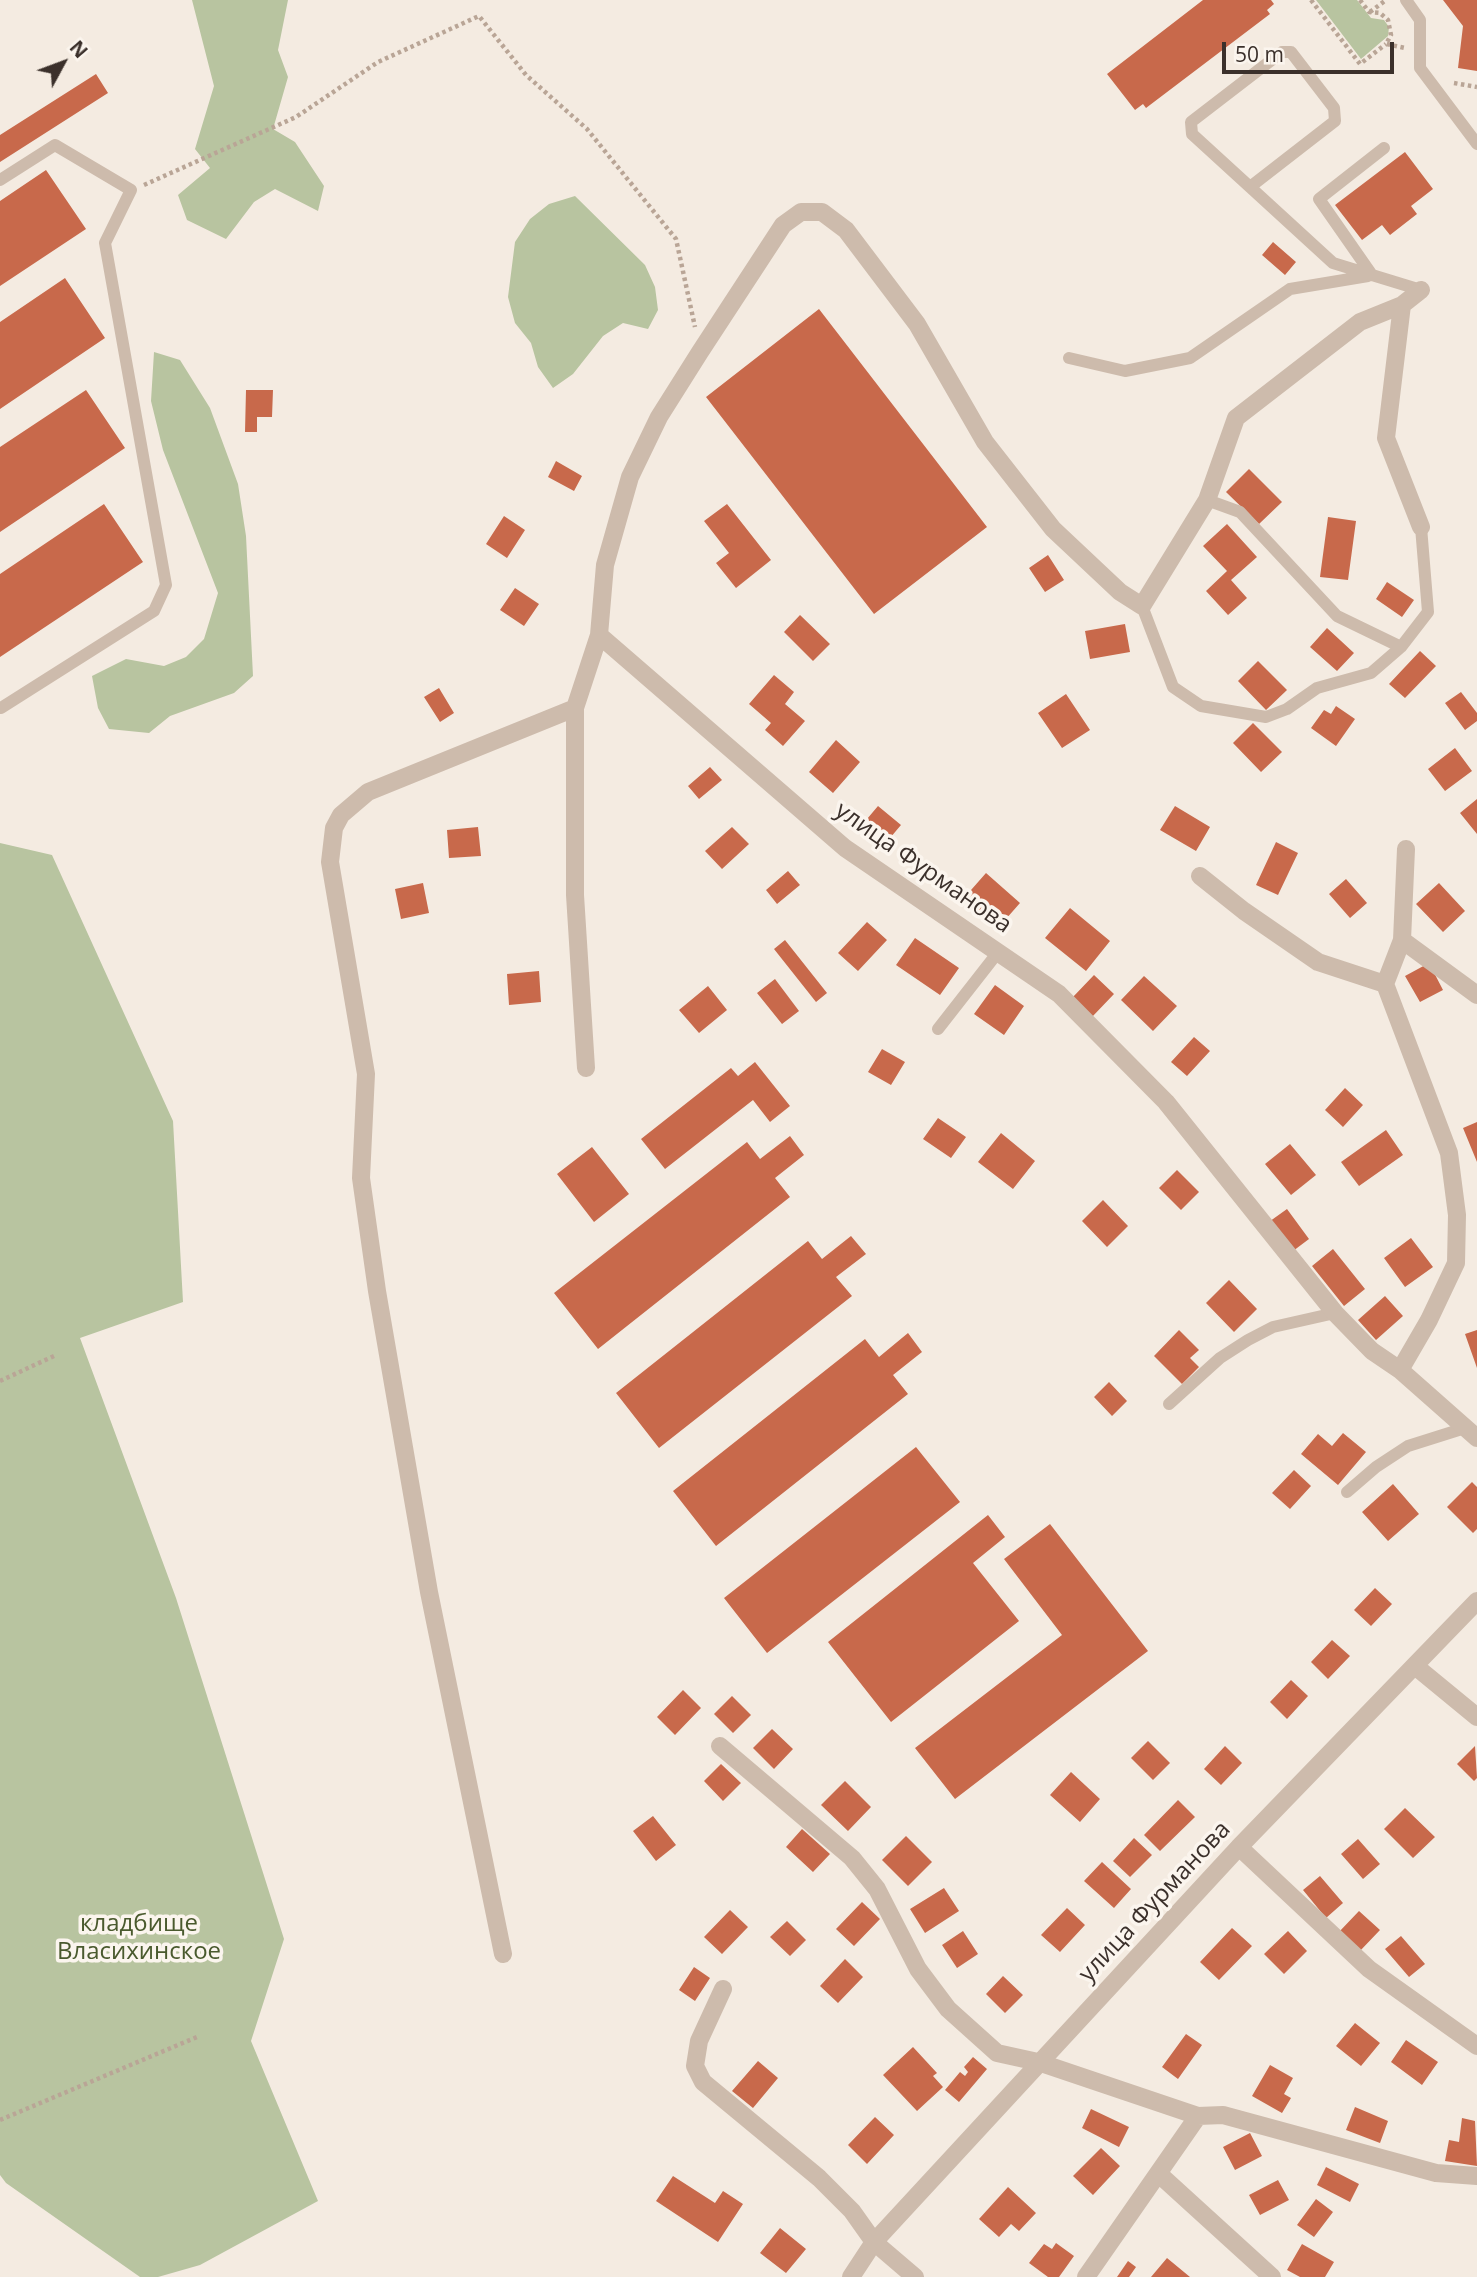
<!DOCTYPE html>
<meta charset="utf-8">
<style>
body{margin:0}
#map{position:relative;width:1477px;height:2277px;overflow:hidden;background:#f4ebe1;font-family:"Open Sans",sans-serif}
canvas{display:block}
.north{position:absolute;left:28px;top:28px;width:70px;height:70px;-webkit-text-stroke:5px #fbf5ee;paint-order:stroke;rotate:49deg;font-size:19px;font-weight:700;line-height:28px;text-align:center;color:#3b302b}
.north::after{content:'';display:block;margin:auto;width:24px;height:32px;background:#3b302b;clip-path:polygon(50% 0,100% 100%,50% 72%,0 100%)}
.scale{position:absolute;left:1222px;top:42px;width:172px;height:32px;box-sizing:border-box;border:4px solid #3b302b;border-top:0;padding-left:9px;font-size:21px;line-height:24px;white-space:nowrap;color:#3b302b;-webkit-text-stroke:5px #fbf5ee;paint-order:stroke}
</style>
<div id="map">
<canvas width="1477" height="2277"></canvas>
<div class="north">N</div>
<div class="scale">50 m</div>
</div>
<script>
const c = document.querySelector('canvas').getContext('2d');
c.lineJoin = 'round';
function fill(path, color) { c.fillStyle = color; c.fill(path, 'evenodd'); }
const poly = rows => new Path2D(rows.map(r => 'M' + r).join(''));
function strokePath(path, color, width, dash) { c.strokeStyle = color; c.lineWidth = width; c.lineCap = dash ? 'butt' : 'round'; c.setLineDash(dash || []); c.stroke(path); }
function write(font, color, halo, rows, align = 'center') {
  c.font = font + ' "Open Sans",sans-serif'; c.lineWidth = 7; c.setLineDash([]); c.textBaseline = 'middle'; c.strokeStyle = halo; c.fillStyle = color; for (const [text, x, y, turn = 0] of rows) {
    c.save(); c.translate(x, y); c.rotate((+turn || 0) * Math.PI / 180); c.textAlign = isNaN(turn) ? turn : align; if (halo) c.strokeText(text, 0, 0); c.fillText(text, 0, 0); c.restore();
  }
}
const green = poly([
 [192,0,288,0,278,50,288,77,273,129,295,142,324,186,318,211,275,189,254,202,226,239,187,220,178,195,210,168,195,149,214,86],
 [1316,0,1357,0,1371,18,1384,20,1389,27,1388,36,1361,59],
 [575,196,645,265,655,287,658,310,648,329,623,323,603,336,573,374,553,388,538,367,531,343,515,323,508,297,515,242,530,219,549,204],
 [154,352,180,360,210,408,238,484,246,536,253,676,234,693,170,716,149,733,109,729,98,708,92,676,126,659,164,666,186,657,204,639,218,593,163,450,151,401],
 [0,843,52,855,173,1121,183,1302,80,1338,176,1598,284,1939,251,2041,318,2201,200,2265,158,2277,140,2277,6,2183,0,2175]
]);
const building = poly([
 [1203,0,1271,0,1274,4,1267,10,1270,14,1146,108,1143,104,1135,110,1107,74],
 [1443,0,1477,0,1477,71,1458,68,1463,26],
 [96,74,108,93,0,162,0,135],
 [1405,152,1433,189,1411,206,1417,214,1390,235,1382,225,1362,240,1335,205],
 [46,170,86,229,0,286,0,201],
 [1273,242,1296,262,1285,275,1262,255],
 [65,278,105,338,0,409,0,322],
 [819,309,987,527,874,614,706,397],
 [86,390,125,448,0,532,0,447],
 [246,390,273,390,272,417,257,417,257,432,245,432],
 [556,461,582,476,574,491,548,477],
 [1249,469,1282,502,1259,524,1226,492],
 [104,504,143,562,0,657,0,574],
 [727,504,771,560,736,588,716,563,729,553,704,521],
 [504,516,525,530,507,558,486,544],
 [1328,517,1356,521,1348,580,1320,577],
 [1227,524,1257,557,1231,580,1247,598,1228,615,1206,591,1227,571,1203,546],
 [1048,555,1064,580,1045,592,1029,568],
 [1387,582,1414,600,1402,617,1376,599],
 [515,588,539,604,524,626,500,610],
 [800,615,830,644,813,661,784,632],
 [1125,624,1130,652,1090,659,1085,631],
 [1327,628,1354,653,1337,671,1310,647],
 [1420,651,1436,666,1405,698,1389,684],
 [1258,661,1287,690,1266,710,1238,681],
 [774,675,794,692,785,704,805,721,783,746,765,730,771,723,749,704],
 [439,688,454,713,440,722,424,697],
 [1461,692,1477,713,1477,721,1465,730,1445,703],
 [1066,694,1090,730,1062,748,1038,713],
 [1336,706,1355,719,1336,746,1311,728,1324,710,1331,714],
 [1253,723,1282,752,1261,772,1233,743],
 [836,740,860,762,833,793,809,772],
 [1455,748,1472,771,1445,791,1428,769],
 [710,767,722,780,699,799,688,786],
 [1477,799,1477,834,1460,813],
 [878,806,901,825,890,838,867,819],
 [1175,806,1210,827,1196,851,1160,830],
 [478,827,481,856,449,858,447,830],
 [732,827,749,844,722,869,705,851],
 [1276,842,1298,853,1278,895,1256,885],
 [788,871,800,885,777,904,766,890],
 [986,873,1020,903,998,928,964,898],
 [1346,879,1367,903,1350,918,1329,894],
 [423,883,429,913,401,919,395,889],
 [1439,883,1465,911,1443,932,1416,904],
 [1070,908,1110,941,1086,971,1045,938],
 [867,922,887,940,858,971,838,953],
 [915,938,959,968,940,995,896,965],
 [785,940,827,993,816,1002,774,949],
 [1429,963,1443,990,1420,1002,1405,976],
 [539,971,541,1002,509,1005,507,974],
 [1094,975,1114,994,1092,1017,1072,998],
 [1144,976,1177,1006,1153,1031,1121,1000],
 [775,979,799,1011,782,1024,757,993],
 [995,985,1024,1006,1004,1035,974,1014],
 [708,986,727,1010,699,1033,679,1010],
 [1194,1037,1210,1051,1187,1076,1171,1062],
 [882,1049,905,1062,891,1085,868,1072],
 [755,1062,790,1106,770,1122,753,1100,665,1169,641,1139,731,1068,738,1076],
 [1345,1088,1363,1105,1343,1127,1325,1110],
 [938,1118,966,1137,951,1158,923,1139],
 [1477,1122,1477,1162,1463,1128],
 [1386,1130,1403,1155,1359,1186,1341,1162],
 [1001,1133,1035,1161,1013,1189,978,1162],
 [790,1136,804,1155,775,1178,790,1197,598,1349,554,1293,747,1142,760,1159],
 [1290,1144,1316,1175,1291,1195,1265,1164],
 [592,1147,629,1194,594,1222,557,1174],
 [1177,1170,1199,1192,1181,1210,1159,1188],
 [1103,1200,1128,1226,1107,1247,1082,1221],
 [1287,1209,1309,1239,1289,1254,1266,1224],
 [851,1236,866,1254,836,1277,852,1296,659,1448,616,1393,808,1241,822,1259],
 [1411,1238,1433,1267,1405,1287,1384,1258],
 [1333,1249,1365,1289,1344,1306,1312,1266],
 [1229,1280,1257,1309,1234,1332,1206,1303],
 [1385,1296,1403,1316,1376,1340,1358,1320],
 [1179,1330,1199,1350,1190,1358,1199,1367,1182,1384,1154,1356],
 [1477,1330,1477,1368,1465,1334],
 [908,1333,922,1352,893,1375,908,1394,716,1546,673,1491,865,1339,879,1357],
 [1109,1382,1127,1401,1112,1416,1094,1397],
 [1343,1433,1366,1452,1338,1485,1301,1454,1318,1434,1332,1446],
 [916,1447,960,1502,767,1653,724,1598],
 [1294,1470,1311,1486,1290,1509,1272,1493],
 [1472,1482,1477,1487,1477,1529,1473,1533,1447,1507],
 [1393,1484,1419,1514,1388,1541,1362,1512],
 [988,1515,1005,1537,973,1563,1019,1621,891,1722,828,1642],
 [1050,1524,1148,1651,955,1799,915,1748,1062,1635,1004,1559],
 [1375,1588,1392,1604,1371,1626,1354,1610],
 [1332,1640,1350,1656,1328,1679,1311,1662],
 [1291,1680,1308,1696,1287,1719,1270,1702],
 [683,1690,701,1708,675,1735,657,1717],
 [732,1696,751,1715,733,1733,714,1714],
 [772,1729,793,1749,774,1769,753,1748],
 [1148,1741,1170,1763,1153,1780,1131,1758],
 [1225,1746,1242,1763,1221,1785,1204,1769],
 [1475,1746,1477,1778,1474,1781,1457,1764],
 [721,1764,741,1783,723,1801,704,1781],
 [1071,1772,1100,1799,1080,1822,1050,1795],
 [845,1781,871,1807,848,1831,821,1805],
 [1178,1800,1195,1817,1160,1851,1144,1835],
 [1405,1808,1435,1837,1413,1858,1384,1829],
 [653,1816,676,1845,656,1861,633,1831],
 [802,1829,830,1854,813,1872,786,1847],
 [906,1836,932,1862,908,1886,882,1860],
 [1134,1838,1152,1855,1130,1877,1113,1861],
 [1358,1839,1380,1864,1363,1879,1341,1854],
 [1102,1862,1131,1889,1114,1908,1084,1881],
 [1320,1876,1343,1903,1326,1918,1303,1890],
 [944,1888,959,1911,925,1933,910,1909],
 [862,1902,880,1919,854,1946,836,1929],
 [1067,1908,1085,1925,1060,1952,1041,1935],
 [730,1910,748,1927,722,1954,704,1937],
 [1359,1911,1380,1930,1359,1952,1338,1933],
 [787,1921,806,1940,790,1956,770,1937],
 [1232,1928,1252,1946,1219,1980,1200,1962],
 [963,1931,978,1954,957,1968,942,1945],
 [1288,1931,1307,1951,1284,1974,1264,1954],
 [1401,1936,1425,1964,1409,1977,1385,1949],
 [845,1959,863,1977,838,2003,820,1986],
 [694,1967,710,1978,695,2001,679,1990],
 [1003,1976,1023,1995,1005,2013,986,1994],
 [1355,2023,1380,2043,1361,2066,1336,2046],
 [1186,2034,1202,2045,1178,2079,1162,2067],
 [1406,2040,1438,2062,1422,2085,1391,2062],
 [913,2047,937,2073,933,2076,943,2087,917,2111,883,2075],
 [973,2057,987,2069,959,2102,945,2090,960,2072,965,2076,968,2072,964,2067],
 [758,2061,778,2078,753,2108,732,2091],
 [1270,2065,1293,2078,1284,2094,1291,2098,1282,2113,1252,2096],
 [1355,2107,1388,2121,1380,2143,1346,2130],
 [1091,2109,1129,2127,1119,2147,1082,2128],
 [875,2117,894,2135,867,2164,848,2145],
 [1462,2118,1475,2121,1477,2166,1445,2161,1449,2140,1459,2142],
 [1250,2133,1262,2156,1235,2170,1223,2147],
 [1101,2148,1120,2166,1093,2195,1073,2176],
 [1326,2167,1359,2184,1350,2202,1317,2185],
 [673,2176,715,2203,723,2191,743,2204,718,2242,656,2201],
 [1278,2180,1289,2200,1260,2215,1249,2195],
 [1008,2187,1036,2213,1019,2231,1011,2224,999,2237,979,2219],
 [1316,2199,1333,2212,1314,2237,1297,2225],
 [780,2228,806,2249,786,2273,760,2253],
 [1056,2243,1074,2256,1059,2277,1048,2277,1029,2263,1044,2244,1052,2249],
 [1302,2244,1334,2262,1325,2277,1300,2277,1287,2270],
 [1167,2258,1190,2277,1151,2277],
 [1128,2261,1136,2267,1129,2277,1117,2277]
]);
const path = poly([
 [1311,0,1360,64,1386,44],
 [1360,0,1369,12,1380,13,1388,20,1391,35,1386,44,1405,48],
 [1370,12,1386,0],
 [1454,83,1477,87],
 [144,185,296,117,378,62,479,16,526,75,587,129,676,239,695,327],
 [0,1381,54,1356],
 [0,2120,197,2037]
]);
const service = poly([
 [1406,0,1420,20,1420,68,1477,144],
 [1384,148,1319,199,1372,275,1421,290],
 [0,180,55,145,131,190,105,243,166,585,154,611,1,708],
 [1250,187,1335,121,1334,108,1291,52,1282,52,1191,122,1192,134,1250,187,1333,263,1372,275],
 [1069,358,1125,371,1190,358,1290,289,1368,276],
 [1207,500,1240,512,1337,616,1401,647],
 [1142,606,1173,687,1201,706,1266,717,1287,709,1317,688,1371,673,1401,647,1428,612,1421,527],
 [938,1029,999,951],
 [1169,1404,1220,1358,1248,1340,1273,1327,1335,1313],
 [1347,1492,1376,1467,1408,1446,1465,1428]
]);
const minor = poly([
 [1402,305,1386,438,1421,527],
 [599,635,605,565,630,477,659,417,700,352,783,225,801,212,822,212,846,230,917,324,985,442,1053,529,1120,592,1142,606,1207,500,1236,418,1360,322,1402,305,1421,290],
 [1406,849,1402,940,1477,995],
 [1200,876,1244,911,1318,962,1385,984],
 [586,1068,575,895,575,708,599,635,845,848,1059,994,1166,1102,1335,1313,1372,1351,1400,1370,1477,1438],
 [1400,1370,1429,1320,1456,1263,1457,1215,1449,1153,1385,984,1402,940],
 [1415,1666,1477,1717],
 [720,1746,852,1858,877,1889,918,1969,948,2009,997,2053,1038,2062,1198,2116,1223,2115,1436,2173,1477,2176],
 [1239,1847,1369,1969,1477,2046],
 [503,1954,429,1592,377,1291,361,1178,366,1074,330,862,334,828,341,815,368,792,575,708],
 [723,1989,699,2041,695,2066,703,2082,819,2178,852,2211,874,2242,851,2277],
 [1160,2175,1272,2277],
 [915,2277,874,2242,1239,1847,1477,1601],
 [1086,2277,1198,2116]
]);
const streetNames = [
 ["улица Фурманова",923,868,35],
 ["улица Фурманова",1155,1902,-47]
];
const parkNames = [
 ["кладбище",139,1924],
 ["Власихинское",139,1952]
];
fill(green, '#b8c4a0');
fill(building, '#c8694b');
strokePath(path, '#b9a596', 4.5, [3.5, 3.5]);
strokePath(service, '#cdbbac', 12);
strokePath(minor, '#cdbbac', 18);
write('24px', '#3b302b', '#fbf5ee', streetNames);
write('24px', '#4a5a2e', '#fbf5ee', parkNames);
</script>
